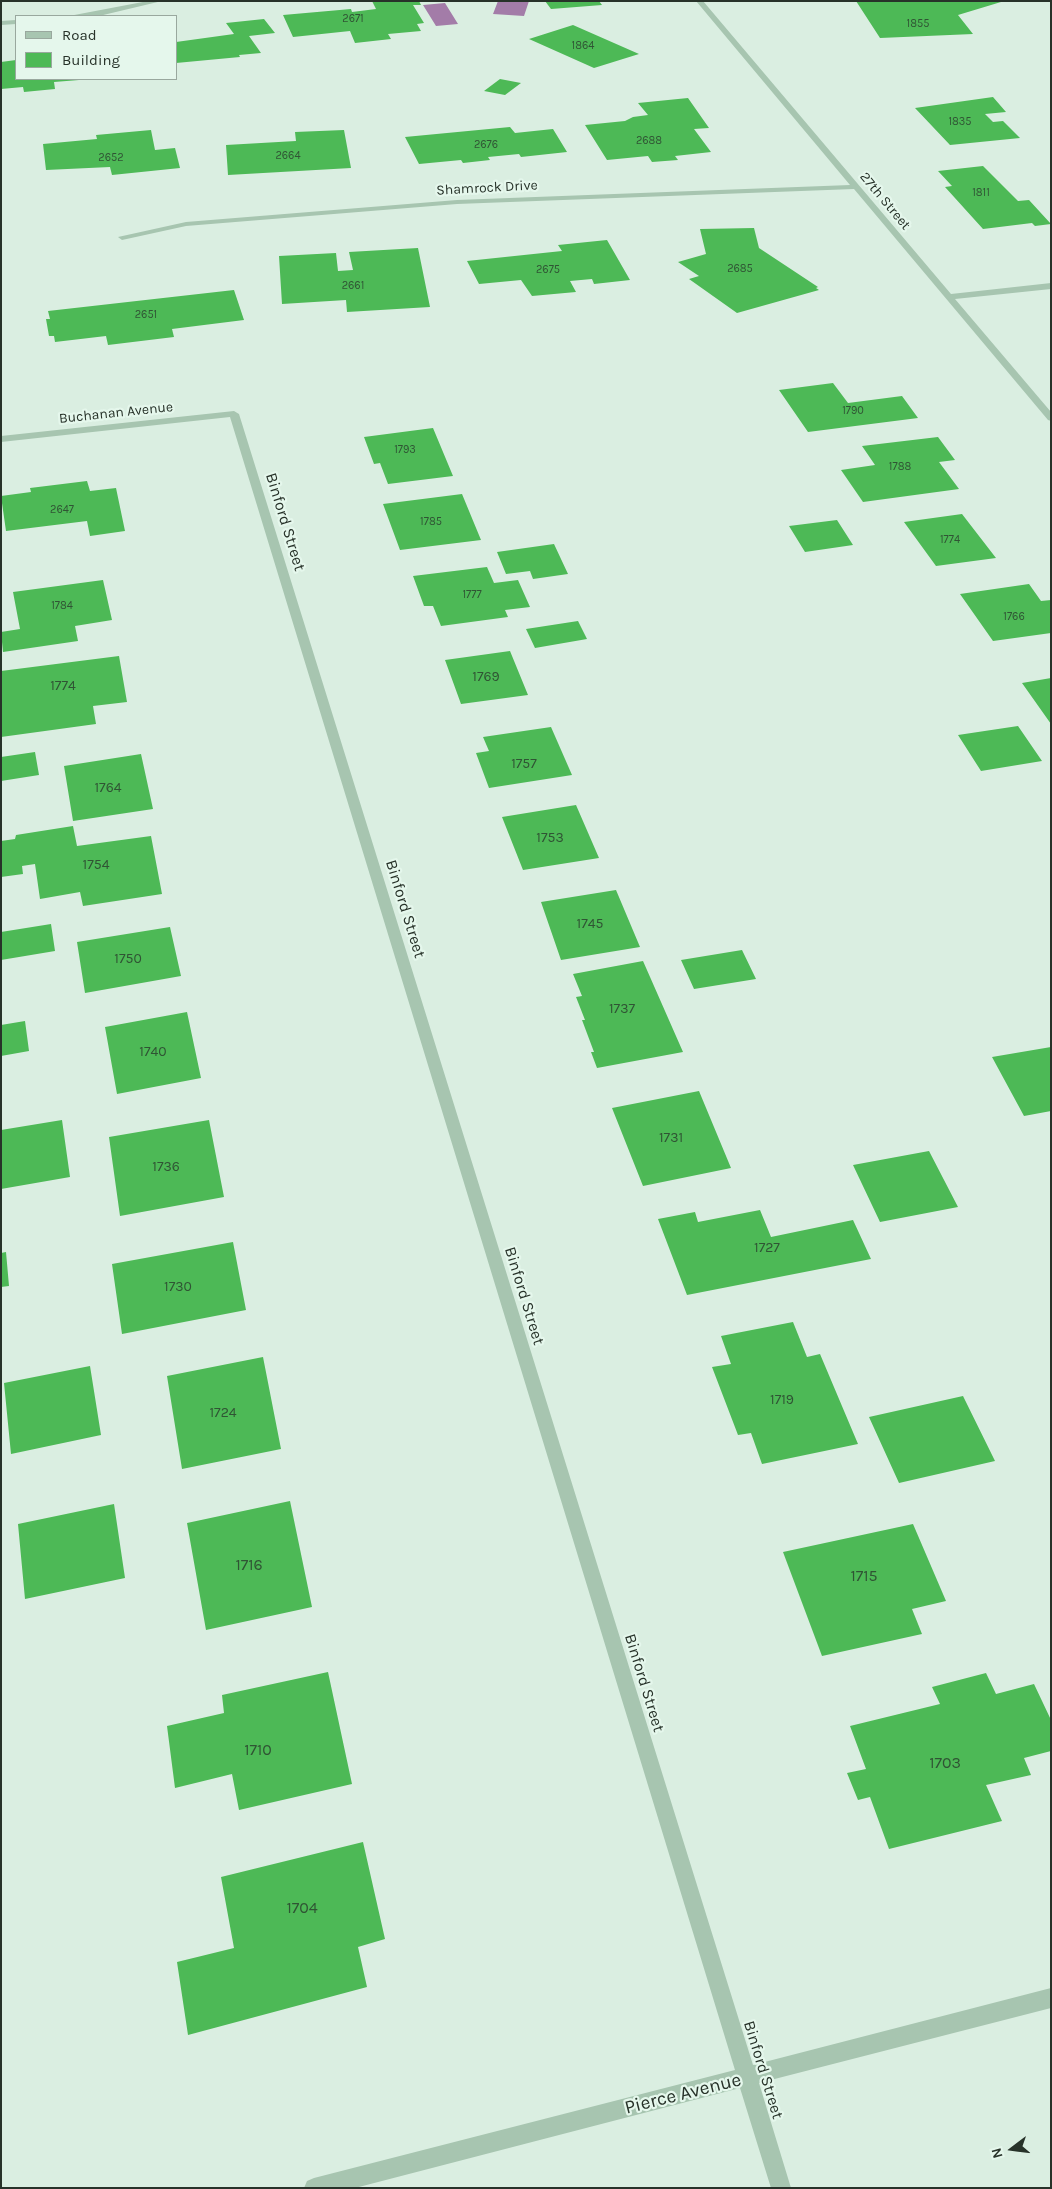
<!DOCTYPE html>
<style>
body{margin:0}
#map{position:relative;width:1052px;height:2189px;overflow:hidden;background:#daeee1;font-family:Karla,sans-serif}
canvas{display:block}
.frame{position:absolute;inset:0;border:2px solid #273229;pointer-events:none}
.legend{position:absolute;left:15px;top:15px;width:162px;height:65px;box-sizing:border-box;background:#e5f7ec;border:1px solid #99a89e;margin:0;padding:6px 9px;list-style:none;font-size:15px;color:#273229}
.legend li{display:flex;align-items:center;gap:10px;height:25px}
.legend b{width:25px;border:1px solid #99a89e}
.north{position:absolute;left:987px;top:2124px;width:50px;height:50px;-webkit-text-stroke:4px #e5f7ec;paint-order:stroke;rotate:255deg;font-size:14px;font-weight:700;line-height:20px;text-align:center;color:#273229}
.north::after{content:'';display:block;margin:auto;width:18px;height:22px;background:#273229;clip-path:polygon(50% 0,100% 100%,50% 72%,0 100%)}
</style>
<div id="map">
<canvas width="1052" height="2189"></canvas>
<div class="frame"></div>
<ul class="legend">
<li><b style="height:6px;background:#a7c5b0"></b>Road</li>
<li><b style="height:14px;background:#4db956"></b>Building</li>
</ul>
<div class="north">N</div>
</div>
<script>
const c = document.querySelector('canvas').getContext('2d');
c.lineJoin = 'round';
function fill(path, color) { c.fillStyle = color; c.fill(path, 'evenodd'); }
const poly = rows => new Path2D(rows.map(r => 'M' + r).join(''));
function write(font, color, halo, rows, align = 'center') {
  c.font = font + ' Karla,sans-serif'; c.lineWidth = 4.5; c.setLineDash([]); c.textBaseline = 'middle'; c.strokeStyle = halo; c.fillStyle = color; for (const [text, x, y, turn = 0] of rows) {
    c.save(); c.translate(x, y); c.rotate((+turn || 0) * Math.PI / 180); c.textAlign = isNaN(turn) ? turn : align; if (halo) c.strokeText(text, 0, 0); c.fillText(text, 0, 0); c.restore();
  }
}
const water = poly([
 [498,1,529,1,524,16,493,14],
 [445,3,458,24,436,26,423,5]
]);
const building = poly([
 [372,1,419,1,421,5,413,5,424,23,417,24,421,31,388,34,391,39,355,43,350,31,293,37,283,15,351,9,352,12,376,9],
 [545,1,599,1,602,5,551,9],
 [856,1,1000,1,1001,2,958,15,973,34,880,38],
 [264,19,275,33,249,36,261,53,239,55,240,57,176,63,176,42,234,34,226,23],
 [573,25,639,54,594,68,529,39],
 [16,60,16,79,79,80,54,82,55,89,24,92,23,87,1,89,1,62],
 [500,79,521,83,505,95,484,91],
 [993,97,1006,112,985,114,993,122,1003,121,1020,138,950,145,915,108],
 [688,98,709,128,694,129,711,152,675,156,678,160,652,162,648,156,607,160,585,125,625,121,633,117,648,115,638,103],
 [510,127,515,133,553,129,567,152,521,157,519,154,488,157,490,160,463,163,461,160,419,164,405,137],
 [151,130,155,150,175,148,180,168,112,175,110,167,46,170,43,144,97,139,96,135],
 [344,130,351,168,228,175,226,145,296,141,295,132],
 [983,166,1018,201,1029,200,1051,224,1035,226,1032,223,983,229,945,187,952,186,938,171],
 [754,228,759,248,818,287,816,288,819,290,737,313,689,279,699,276,678,262,706,254,700,229],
 [607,240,630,280,594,284,592,279,570,281,576,292,532,296,521,280,479,284,467,261,562,251,558,245],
 [418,248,430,307,347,312,346,300,282,304,279,256,336,253,338,271,353,270,349,252],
 [234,290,244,320,172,329,174,337,108,345,106,336,55,342,54,336,49,336,46,319,50,319,48,311],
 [833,383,848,403,902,396,918,418,808,432,779,390],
 [433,428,453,476,388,484,380,463,374,464,364,437],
 [938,437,955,460,939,462,959,489,863,502,841,470,875,465,862,446],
 [87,481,90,491,116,488,125,531,90,536,87,521,6,531,1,496,31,492,30,488],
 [462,494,481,540,400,550,383,504],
 [962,514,996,558,936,566,904,522],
 [837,520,853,545,805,552,789,526],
 [554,544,568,574,533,579,530,571,506,574,497,552],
 [487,567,494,583,518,580,530,607,505,610,508,617,441,626,433,606,424,606,413,576],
 [103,580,112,620,75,626,78,641,3,652,1,632,20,629,13,592],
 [1029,584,1041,601,1051,600,1051,633,993,641,960,594],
 [578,621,587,639,535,648,526,629],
 [510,651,528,695,461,704,445,660],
 [119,656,127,702,93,706,96,724,1,737,1,671],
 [1051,678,1051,724,1022,683],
 [1018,726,1042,761,981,771,958,735],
 [551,727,572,775,489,788,476,753,489,751,483,737],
 [35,752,39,775,1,781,1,757],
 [141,754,153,809,73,821,64,766],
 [576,805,599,858,523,870,502,817],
 [73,826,77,846,151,836,162,894,83,906,80,892,40,899,35,864,22,866,23,874,1,877,1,841,15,839,16,835],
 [616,890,640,947,561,960,541,902],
 [51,924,55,951,1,960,1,932],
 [170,927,181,976,85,993,77,942],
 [742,950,756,979,694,989,681,960],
 [643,961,683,1052,597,1068,591,1052,594,1052,582,1020,585,1020,576,997,582,996,573,974],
 [187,1012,201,1078,117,1094,105,1027],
 [25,1021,29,1051,1,1056,1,1025],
 [1051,1047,1051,1111,1024,1116,992,1057],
 [699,1091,731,1168,643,1186,612,1108],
 [62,1120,70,1177,1,1189,1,1130],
 [209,1120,224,1197,120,1216,109,1137],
 [929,1151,958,1207,880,1222,853,1165],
 [760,1210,771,1237,853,1220,871,1259,687,1295,658,1219,695,1212,698,1222],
 [233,1242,246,1310,122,1334,112,1264],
 [6,1252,9,1286,1,1287,1,1253],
 [793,1322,807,1357,820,1354,858,1444,762,1464,751,1433,738,1435,712,1367,731,1364,721,1336],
 [263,1357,281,1449,182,1469,167,1376],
 [90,1366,101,1435,11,1454,4,1383],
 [963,1396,995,1461,899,1483,869,1417],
 [290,1501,312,1607,206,1630,187,1523],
 [114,1504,125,1578,25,1599,18,1524],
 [913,1524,946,1601,912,1609,922,1634,822,1656,783,1552],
 [328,1672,352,1784,239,1810,232,1774,175,1788,167,1726,224,1713,222,1695],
 [986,1673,996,1694,1034,1684,1051,1720,1051,1751,1024,1758,1031,1775,986,1785,1002,1821,889,1849,870,1797,858,1800,847,1773,866,1769,850,1726,940,1704,932,1687],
 [363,1842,385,1939,358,1947,367,1987,188,2035,177,1962,234,1948,221,1877]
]);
const minor = poly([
 [148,1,162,1,99,16,69,16,148,1],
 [696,1,703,1,951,294,1051,283,1051,289,955,299,1051,412,1051,421,1048,420,854,189,457,204,186,226,122,240,118,237,186,222,457,200,850,185,696,1],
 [16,20,16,24,1,25,1,21,16,20],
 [234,411,239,414,753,2065,1051,1988,1051,2008,759,2083,791,2188,771,2188,740,2088,355,2188,304,2188,307,2181,314,2178,735,2070,230,417,1,442,1,436,234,411]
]);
const farNumbernames = [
 ["2671",353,19],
 ["1855",918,24],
 ["1864",583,46],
 ["1835",960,122],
 ["2688",649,141],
 ["2676",486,145],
 ["2664",288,156],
 ["2652",111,158],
 ["1811",981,193],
 ["2685",740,269],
 ["2675",548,270],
 ["2661",353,286],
 ["2651",146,315],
 ["1790",853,411],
 ["1793",405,450],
 ["1788",900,467],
 ["2647",62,510],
 ["1785",431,522],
 ["1774",950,540],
 ["1777",472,595],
 ["1784",62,606],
 ["1766",1014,617]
];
const farStreetnames = [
 ["Shamrock Drive",487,188,-3],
 ["27th Street",885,201,50],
 ["Buchanan Avenue",116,413,-6]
];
const numberNames = [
 ["1769",486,677],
 ["1774",63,686],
 ["1757",524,764],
 ["1764",108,788],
 ["1753",550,838],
 ["1754",96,865],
 ["1745",590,924],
 ["1750",128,959],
 ["1737",622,1009],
 ["1740",153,1052],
 ["1731",671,1138],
 ["1736",166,1167],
 ["1727",767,1248],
 ["1730",178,1287],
 ["1719",782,1400],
 ["1724",223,1413]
];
const streetNames = [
 ["Binford Street",285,522,73],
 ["Binford Street",405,909,73],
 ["Binford Street",524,1296,73],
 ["Binford Street",644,1683,73],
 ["Binford Street",763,2070,73]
];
const nearNumbernames = [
 ["1716",249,1565],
 ["1715",864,1576],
 ["1710",258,1750],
 ["1703",945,1763],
 ["1704",302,1908]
];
const nearStreetnames = [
 ["Pierce Avenue",683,2094,-14]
];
fill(water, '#a37ca8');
fill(building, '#4db956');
fill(minor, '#a7c5b0');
write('11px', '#305434', null, farNumbernames);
write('14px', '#273229', '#e5f7ec', farStreetnames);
write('14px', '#305434', null, numberNames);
write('16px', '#273229', '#e5f7ec', streetNames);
write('16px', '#305434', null, nearNumbernames);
write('19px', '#273229', '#e5f7ec', nearStreetnames);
</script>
